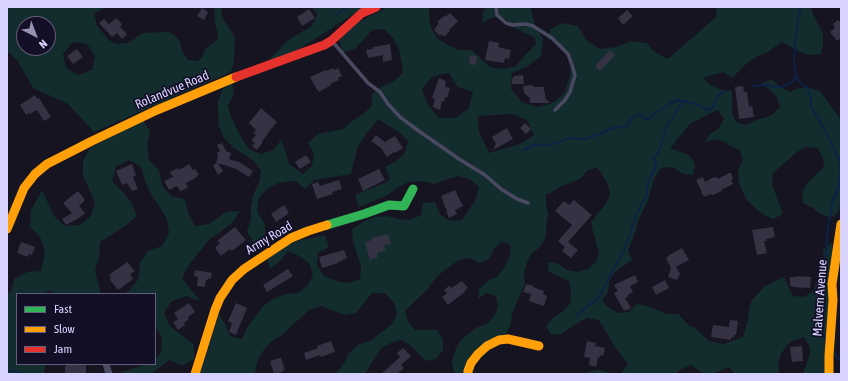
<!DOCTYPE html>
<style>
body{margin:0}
#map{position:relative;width:848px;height:381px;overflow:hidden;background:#161421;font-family:"Asap Condensed",sans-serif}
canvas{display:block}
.frame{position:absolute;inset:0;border:8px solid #d9d4ff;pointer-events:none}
.legend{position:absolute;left:16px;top:293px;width:140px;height:72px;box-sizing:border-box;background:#130f26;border:1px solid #625e7d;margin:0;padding:5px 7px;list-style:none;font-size:12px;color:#d9d4ff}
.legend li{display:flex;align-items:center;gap:8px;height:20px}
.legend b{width:20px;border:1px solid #625e7d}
.north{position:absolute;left:16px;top:16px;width:40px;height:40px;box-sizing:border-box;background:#130f26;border:1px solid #625e7d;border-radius:50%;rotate:138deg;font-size:11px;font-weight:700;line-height:16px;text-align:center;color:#d9d4ff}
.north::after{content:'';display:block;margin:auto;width:14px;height:18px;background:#9591b1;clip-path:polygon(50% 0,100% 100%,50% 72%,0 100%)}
</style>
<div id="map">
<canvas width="848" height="381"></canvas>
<div class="frame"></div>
<ul class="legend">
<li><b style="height:5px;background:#30b455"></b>Fast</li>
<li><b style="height:5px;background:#ff9f0a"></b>Slow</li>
<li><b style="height:5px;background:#e5322d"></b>Jam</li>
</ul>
<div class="north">N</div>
</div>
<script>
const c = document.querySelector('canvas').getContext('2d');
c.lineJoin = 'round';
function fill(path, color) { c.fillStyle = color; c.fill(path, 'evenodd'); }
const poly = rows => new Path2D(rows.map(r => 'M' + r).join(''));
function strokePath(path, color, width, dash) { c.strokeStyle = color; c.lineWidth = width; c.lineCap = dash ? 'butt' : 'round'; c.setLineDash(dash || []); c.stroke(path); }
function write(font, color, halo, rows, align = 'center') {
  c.font = font + ' "Asap Condensed",sans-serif'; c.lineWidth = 3.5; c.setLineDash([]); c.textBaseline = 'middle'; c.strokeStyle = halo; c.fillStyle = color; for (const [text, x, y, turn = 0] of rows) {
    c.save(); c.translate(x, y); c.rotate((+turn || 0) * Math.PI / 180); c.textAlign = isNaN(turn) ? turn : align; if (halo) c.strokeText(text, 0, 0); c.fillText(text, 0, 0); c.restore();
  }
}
const green = poly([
 [7,7,106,7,94,13,97,26,109,40,116,44,128,43,143,33,168,32,173,34,180,41,182,51,188,60,198,61,202,57,206,48,218,39,218,34,215,23,214,7,221,7,223,19,235,37,234,61,231,72,94,132,68,104,33,88,17,60,7,51],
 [24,24,48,24,48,48,24,48],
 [73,42,87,44,95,56,92,70,78,75,66,68,63,54],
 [311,7,366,7,360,10,293,53,266,63,286,42,298,34,311,27,318,14],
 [388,7,429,7,429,15,431,27,437,38,448,45,459,50,472,50,490,67,503,69,515,67,527,53,536,44,535,38,513,27,505,18,493,17,482,23,483,11,487,7,530,7,531,9,535,25,543,39,541,56,528,66,512,73,511,89,522,102,537,107,553,103,565,92,570,76,571,60,561,47,547,38,551,29,562,23,578,26,586,40,600,49,616,47,631,41,647,43,653,51,668,59,717,16,716,7,811,7,813,14,823,34,823,44,821,54,810,55,800,52,782,42,766,53,756,57,747,63,732,78,723,72,703,78,711,85,721,90,732,91,732,113,736,122,746,125,756,120,767,117,772,115,780,107,777,97,762,83,772,79,780,87,790,92,799,88,810,88,820,91,839,117,841,127,841,192,839,211,831,218,821,214,813,208,803,203,802,192,808,182,824,167,823,157,817,148,806,147,797,152,773,173,772,184,783,214,773,219,764,215,755,208,747,200,742,191,739,181,738,170,743,160,740,150,730,146,725,142,715,139,705,143,710,134,719,128,724,119,718,110,709,114,690,124,670,148,689,155,695,164,693,175,683,174,674,168,664,167,660,169,654,179,648,200,638,220,636,230,628,250,632,260,615,272,609,282,608,292,602,301,609,308,619,313,629,312,637,304,647,306,667,314,678,314,690,326,694,327,709,341,724,344,743,337,748,320,750,306,752,300,764,287,784,277,793,296,804,297,813,291,821,270,824,260,823,249,832,243,833,253,825,374,803,374,810,353,810,348,804,337,792,341,788,344,781,354,778,365,779,374,734,374,729,367,712,374,704,374,691,365,678,371,676,374,582,374,589,372,600,370,610,373,621,373,628,364,615,347,599,320,588,318,579,322,561,334,551,335,546,326,553,318,562,312,570,304,571,292,569,281,549,272,548,262,559,264,567,270,578,272,588,269,596,262,599,252,593,232,591,222,598,213,605,205,610,195,608,185,603,176,597,167,587,171,580,179,560,187,551,193,546,194,546,204,548,215,546,226,546,237,540,247,532,253,527,262,524,273,525,283,512,314,511,324,506,334,464,374,456,374,454,372,452,361,455,351,460,341,468,334,476,328,486,324,494,317,498,307,496,296,486,293,478,299,479,289,488,281,498,276,504,268,509,257,511,246,502,241,494,249,489,259,479,263,470,258,459,260,441,273,434,280,428,289,412,304,405,311,408,321,415,330,437,330,443,340,443,350,436,359,426,361,411,346,402,340,393,342,383,347,379,351,365,374,335,374,343,365,349,353,358,345,370,341,391,325,397,315,394,303,385,293,372,293,356,313,344,315,321,306,309,310,282,335,271,342,263,351,257,362,255,374,200,374,219,314,225,324,230,336,242,339,247,328,263,306,273,299,285,294,298,293,308,285,313,275,309,263,299,256,288,251,280,261,270,269,267,257,277,249,300,240,325,235,329,247,318,253,317,265,324,276,336,281,348,283,360,279,361,266,353,241,352,229,363,222,375,217,387,216,399,219,409,220,421,215,423,203,435,202,440,214,450,221,462,220,476,199,479,187,469,179,458,176,434,184,422,181,409,182,398,187,388,195,359,207,355,195,387,182,390,178,385,167,396,161,405,153,408,141,399,132,378,119,363,138,357,149,351,174,314,180,305,189,296,181,290,181,278,183,267,189,259,198,257,211,265,225,265,238,253,242,247,231,251,219,251,207,253,195,259,183,261,171,254,161,233,147,224,138,219,126,218,114,218,102,222,90,232,82,234,94,228,105,231,117,242,139,249,149,261,154,273,150,281,140,286,152,289,164,303,174,312,166,314,153,308,143,318,134,343,129,352,121,363,114,372,106,372,94,382,86,394,81,403,73,399,49,393,38,384,29,372,30,355,49,343,52,339,40,357,23],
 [449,73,458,87,473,92,469,108,456,118,439,118,427,103,422,89,433,76],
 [512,114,527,120,534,135,520,144,489,153,479,132,478,116],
 [143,120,150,131,147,145,149,160,159,170,162,185,171,196,185,199,188,213,195,226,209,224,226,212,240,211,232,223,209,240,189,265,182,278,200,301,186,296,172,301,164,313,170,326,194,345,194,359,182,366,169,360,151,374,121,374,122,372,147,364,155,364,155,359,161,353,162,338,155,326,155,294,123,294,130,290,139,278,140,263,148,251,162,246,169,233,167,219,151,194,145,181,141,167,129,160,116,167,112,181,122,191,131,202,137,216,125,226,100,242,99,257,95,271,101,294,55,294,49,290,44,294,17,294,17,364,46,364,44,372,47,374,7,373,7,294,11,292,14,279,27,272,41,271,45,251,40,237,30,227,31,210,42,190,54,216,65,226,80,225,91,216,95,202,83,176,83,161,90,148]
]);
const stream = poly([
 [801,7,798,19,795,45,794,62,795,72,799,81,808,89,811,96,811,106,829,138,840,162,841,167,839,186,832,203,827,236,826,255,821,272,818,287,824,340,826,343],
 [336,15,347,7],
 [752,86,767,85,776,87,782,87,794,80,797,76],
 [524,150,536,144,545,146,565,140,571,138,586,139,613,128,623,127,627,125,630,120,637,115,642,116,645,119,651,118,657,112,671,103,678,100,693,103,709,110,714,106,717,97,725,91],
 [577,315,599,297,624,250,631,232,636,215,647,195,647,185,656,166,654,158,659,151,666,128,683,101],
 [834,353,841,362],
 [7,371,13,371,23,374]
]);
const building = poly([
 [202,8,208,12,204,20,197,16],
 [309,9,315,18,302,26,297,17],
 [627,10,633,16,623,25,618,18],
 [450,13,458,21,449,30,450,31,444,37,442,34,440,36,434,30,439,23,437,22,444,16,445,17],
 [116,18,122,24,120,27,127,34,122,39,117,33,112,37,99,23,104,19,109,24],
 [838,20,841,23,841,38,837,41,830,32,835,28,833,24],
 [489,41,499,43,498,47,511,50,509,59,505,58,504,63,485,60],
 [390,44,392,60,383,62,383,55,368,58,366,50,373,49,373,47],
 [77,49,83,57,73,64,67,56],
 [610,50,615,55,600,71,595,66],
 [470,55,477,56,476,65,469,64],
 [333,68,334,70,338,68,342,76,338,78,339,80,330,84,331,85,319,92,318,90,317,90,310,77,326,70,327,71],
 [523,75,524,84,512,84,512,79,514,76],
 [439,78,446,81,445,87,450,88,447,98,445,97,444,102,442,101,440,110,433,107,435,99,432,98],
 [532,85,535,87,544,87,544,91,545,92,545,98,550,103,530,103,530,98,524,93,523,86],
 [743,86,744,92,747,92,749,107,752,106,754,117,739,119,735,87],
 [35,95,37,99,39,98,51,117,44,121,37,110,30,114,29,113,26,115,20,105],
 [261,108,277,122,267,134,267,135,262,141,263,142,257,150,252,146,255,143,251,140,256,135,253,133,256,130,249,123],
 [525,123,531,129,526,134,520,128],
 [507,128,513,139,493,150,496,144,492,137],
 [376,135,385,142,395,136,403,148,395,153,394,152,387,157,381,148,371,141],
 [222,143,226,151,231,153,229,159,239,162,253,171,249,177,236,169,218,163,223,171,218,175,213,165,217,163,216,163,218,156,217,153,220,151,217,145],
 [306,155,311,162,300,169,295,162],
 [132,164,136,175,133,177,138,189,132,191,127,183,122,185,116,171],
 [189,164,193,170,195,169,199,175,196,176,197,177,186,183,188,188,180,191,177,186,169,190,164,181,173,177,170,172,178,168,179,170],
 [379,169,385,180,363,191,358,179],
 [729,173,731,173,733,179,731,180,733,184,721,190,722,191,712,195,711,194,704,197,701,192,702,192,696,180,703,177,705,182,714,177,715,178,717,177,718,179],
 [339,180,342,189,332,192,333,194,317,199,312,184,318,182,320,186],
 [455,190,463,206,455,210,457,214,449,218,446,211,447,210,443,203,444,203,441,196],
 [78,191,85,200,79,206,85,213,79,218,66,225,62,219,72,213,63,203],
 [574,200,592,215,568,242,578,250,571,258,562,251,565,247,558,241,572,225,555,211,564,201,569,205],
 [284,205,289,213,276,222,271,214],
 [235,227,246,240,232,251,230,249,221,256,215,248,220,243,217,241],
 [773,227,775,237,766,239,767,241,764,241,767,253,757,255,752,230],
 [388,234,391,244,384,245,386,250,377,253,378,257,370,260,365,242,372,240,372,238],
 [21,242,35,247,32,255,29,254,28,257,17,253],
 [682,248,689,260,676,267,680,273,677,280,668,277,671,268,666,258,669,256,669,255],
 [344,250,347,258,342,260,342,261,338,262,338,263,322,268,319,257],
 [127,262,135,271,130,274,133,279,118,290,110,280,111,277,109,275],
 [288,269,293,276,267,292,263,285],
 [195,270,212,273,211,279,208,278,208,280,206,280,205,287,197,286,198,277,194,276],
 [635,275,638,282,630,286,633,292,628,295,628,297,625,298,631,308,624,311,614,293,618,291,614,285],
 [797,276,811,277,810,288,793,287,793,286,790,286,790,277,797,277],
 [665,280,669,288,656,295,652,287],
 [462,281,468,288,465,290,466,291,448,305,442,297,447,293,444,290,449,286,451,288],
 [526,284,533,286,533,287,544,291,543,294,547,296,544,306,529,301,531,294,523,292],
 [189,303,195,312,188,317,189,319,184,323,185,325,178,330,173,322,178,319,174,313],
 [236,303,247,308,236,335,229,332,232,323,228,321],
 [730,320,738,321,736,335,734,335,734,338,731,337,731,340,711,337,713,325,729,327],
 [331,341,335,352,321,357,320,355,306,360,304,353,318,348,317,346],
 [587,341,596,343,595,346,605,348,603,356,600,355,600,358,598,357,596,367,589,365,590,358,584,357],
 [802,346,803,361,792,362,790,347],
 [403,348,411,356,401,365,404,368,397,374,381,374,400,357,397,353],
 [279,358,281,358,285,370,282,371,282,372,274,374,270,361],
 [67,364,86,364,86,374,65,374,65,366,66,366]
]);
const lane = poly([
 [496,7,497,15,506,23,512,25,526,24,533,26,552,38,568,54,572,65,575,75,570,92,565,100,555,110],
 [332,41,368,83,380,92,388,104,400,117,416,129,459,159,485,175,501,189,517,199,528,203]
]);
const street = poly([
 [106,364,109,374]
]);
const fast = poly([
 [327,225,364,214,389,205,404,206,413,189]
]);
const slow = poly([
 [7,229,24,188,35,174,47,164,92,141,157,110,236,77],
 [195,374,215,310,220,298,232,280,244,269,291,238,308,231,327,225],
 [468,374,468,371,471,363,478,354,487,346,499,340,508,339,539,346],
 [829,374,829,356,833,300,832,284,841,224]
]);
const jam = poly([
 [236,77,324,45,331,41,362,13,376,7]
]);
const streetNames = [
 ["Rolandvue Road",172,90,-23],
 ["Army Road",269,238,-31],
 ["Malvern Avenue",820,298,-86]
];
fill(green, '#132c2d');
strokePath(stream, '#0d2144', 2);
fill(building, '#343243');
strokePath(lane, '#4a4962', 3.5);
strokePath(street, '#4a4962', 7);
strokePath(fast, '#30b455', 9);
strokePath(slow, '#ff9f0a', 9);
strokePath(jam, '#e5322d', 9);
write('13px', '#d9d4ff', '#130f26', streetNames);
</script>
